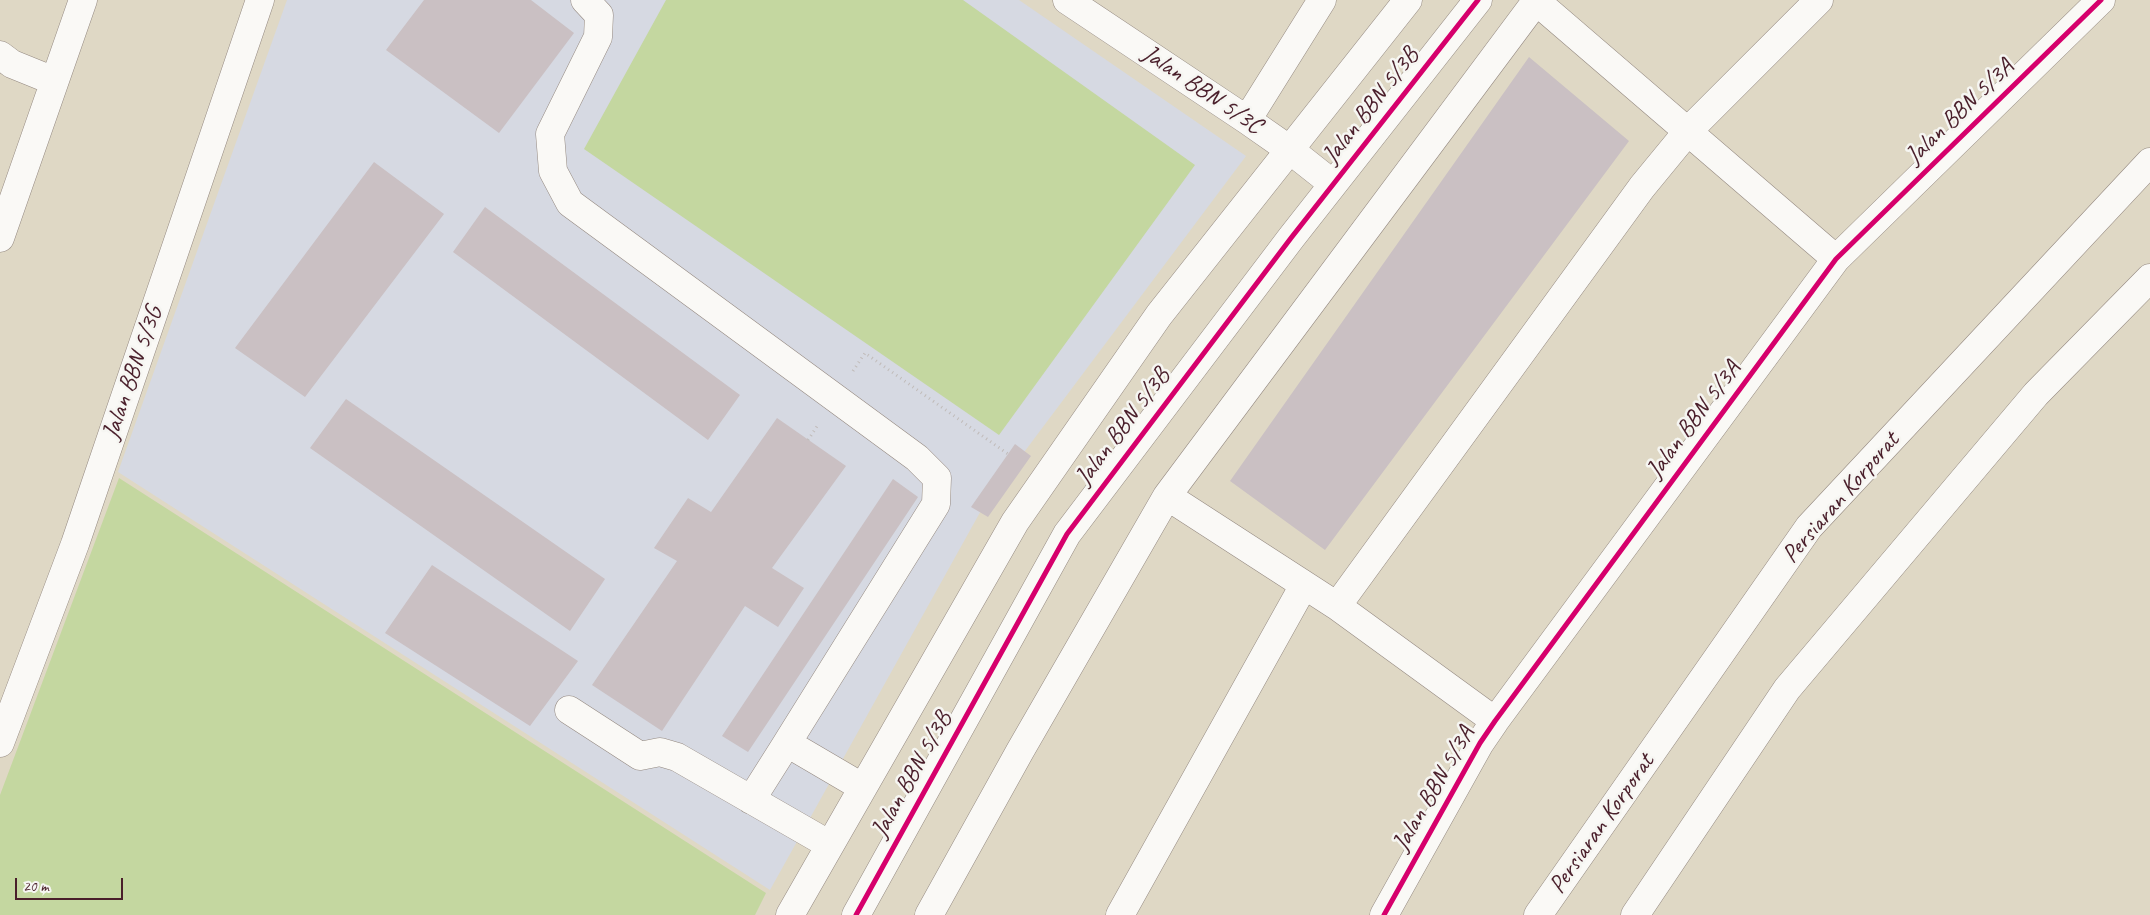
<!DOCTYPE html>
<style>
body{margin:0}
#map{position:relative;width:2150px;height:915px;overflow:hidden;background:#dfd8c5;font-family:Caveat,sans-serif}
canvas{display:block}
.scale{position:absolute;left:15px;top:878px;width:108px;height:22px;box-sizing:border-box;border:2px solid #4a1f2b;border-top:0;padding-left:6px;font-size:15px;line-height:18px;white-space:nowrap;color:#4a1f2b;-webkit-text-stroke:4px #f6f6f2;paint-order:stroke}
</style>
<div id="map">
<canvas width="2150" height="915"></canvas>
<div class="scale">20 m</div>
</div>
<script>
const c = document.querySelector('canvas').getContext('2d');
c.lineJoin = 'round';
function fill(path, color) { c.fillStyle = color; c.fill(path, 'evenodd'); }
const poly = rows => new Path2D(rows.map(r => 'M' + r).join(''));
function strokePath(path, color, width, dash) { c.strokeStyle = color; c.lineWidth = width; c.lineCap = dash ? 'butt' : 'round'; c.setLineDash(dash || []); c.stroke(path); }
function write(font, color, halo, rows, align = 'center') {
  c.font = font + ' Caveat,sans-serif'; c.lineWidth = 5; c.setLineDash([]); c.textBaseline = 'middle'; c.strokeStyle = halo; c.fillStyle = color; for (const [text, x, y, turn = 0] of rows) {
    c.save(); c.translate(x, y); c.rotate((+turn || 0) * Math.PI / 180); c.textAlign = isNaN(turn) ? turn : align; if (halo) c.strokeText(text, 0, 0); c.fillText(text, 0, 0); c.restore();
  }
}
const built = poly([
 [287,0,1019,0,1246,156,983,507,770,890,118,472]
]);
const green = poly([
 [666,0,963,0,1195,165,999,435,584,149],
 [119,478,766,893,755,915,0,915,0,795]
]);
const building = poly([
 [424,0,531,0,574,33,499,133,386,50],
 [1529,57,1629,141,1325,550,1230,481],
 [374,162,444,214,305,397,235,348],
 [485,207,740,395,708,440,453,252],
 [346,399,605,579,570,631,310,448],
 [777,418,846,466,772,568,804,588,778,627,745,606,662,731,592,685,677,561,654,548,688,498,711,512],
 [1015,444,1031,456,988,517,971,507],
 [893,479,918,497,748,752,722,736],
 [432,565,578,661,530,726,385,633]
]);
const path = poly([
 [853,371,865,353,1008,454],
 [808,440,818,425]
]);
const minor = poly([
 [585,0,599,15,598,37,550,134,553,171,570,203,917,458,937,478,936,504,787,743,862,787],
 [1067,0,1247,120,1290,150,1333,184],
 [1536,1,1836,259],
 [0,55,12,64,54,81],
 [1247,120,1322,0],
 [0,238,83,0],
 [1167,496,1337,606,1495,721],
 [1337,606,1642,187,1688,131,1819,0],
 [569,710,640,756,660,752,677,757,830,845],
 [0,743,75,544,260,0],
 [751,800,787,743],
 [790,915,1015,522,1159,315,1408,0],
 [856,915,1067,534,1291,238,1478,0],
 [929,915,1020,751,1167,496,1537,0],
 [1120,915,1304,585],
 [1384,915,1480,743,1495,721,1836,259,2101,0]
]);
const major = poly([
 [1538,915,1809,527,2150,162],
 [1635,915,1787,689,2036,394,2150,278]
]);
const cycleway = poly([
 [856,915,1067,534,1291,238,1478,0],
 [1384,915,1480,743,1495,721,1836,259,2101,0]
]);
const streetNames = [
 ["Jalan BBN 5/3C",1202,90,34],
 ["Jalan BBN 5/3B",1371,106,-52],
 ["Jalan BBN 5/3A",1960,112,-44],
 ["Jalan BBN 5/3G",133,373,-71],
 ["Jalan BBN 5/3A",1694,420,-53],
 ["Jalan BBN 5/3B",1123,427,-53],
 ["Persiaran Korporat",1841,498,-49],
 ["Jalan BBN 5/3B",912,775,-61],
 ["Jalan BBN 5/3A",1434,789,-60],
 ["Persiaran Korporat",1602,824,-55]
];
fill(built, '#d6d9e2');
fill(green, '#c4d7a0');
fill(building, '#cac0c3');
strokePath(minor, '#948981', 29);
strokePath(major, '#948981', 29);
strokePath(path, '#c0bbb9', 3, [1, 4]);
strokePath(minor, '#faf9f6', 28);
strokePath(major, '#faf9f6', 28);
strokePath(cycleway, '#d6006c', 5);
write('25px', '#4a1f2b', '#f6f6f2', streetNames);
</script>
